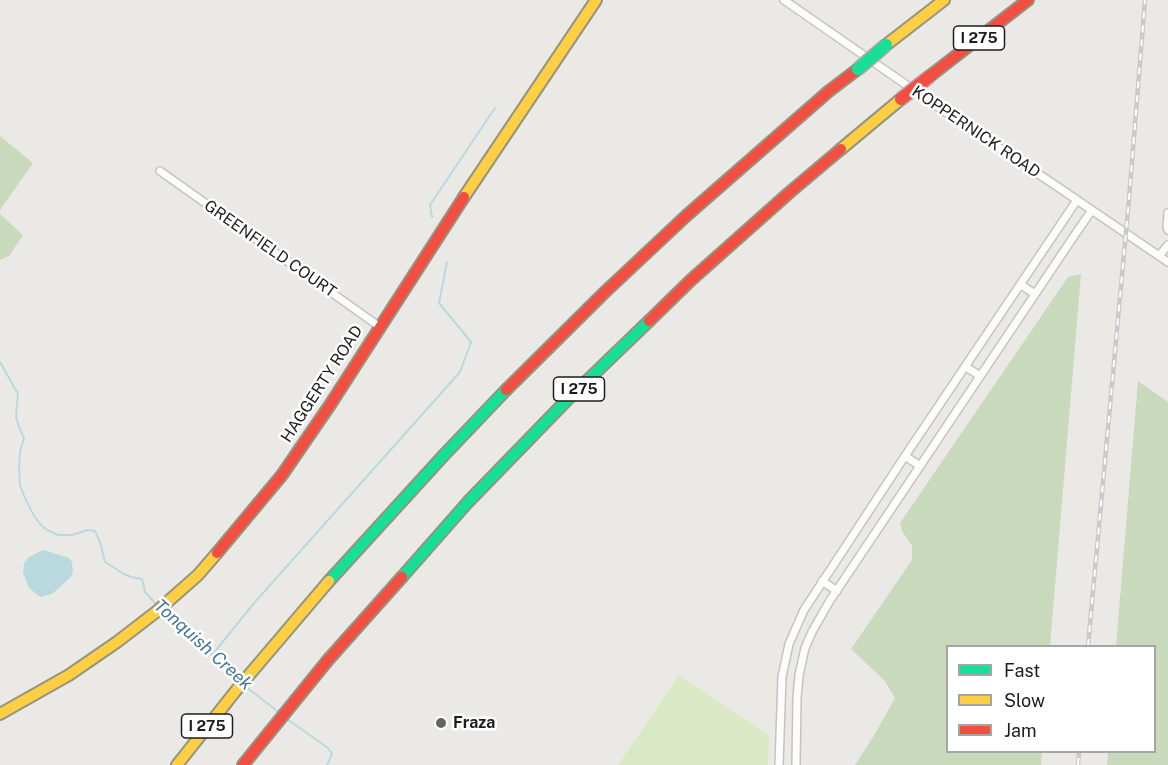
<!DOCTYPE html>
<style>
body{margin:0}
#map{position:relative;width:1168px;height:765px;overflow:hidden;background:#ebe9e6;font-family:"Public Sans",sans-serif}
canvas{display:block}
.legend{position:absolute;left:946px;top:645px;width:210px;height:108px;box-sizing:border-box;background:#fff;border:2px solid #a5a5a5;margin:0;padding:8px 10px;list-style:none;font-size:18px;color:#1d1d1d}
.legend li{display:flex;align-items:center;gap:12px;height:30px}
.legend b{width:30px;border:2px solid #a5a5a5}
</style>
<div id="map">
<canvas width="1168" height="765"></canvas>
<ul class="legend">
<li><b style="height:8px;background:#16e098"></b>Fast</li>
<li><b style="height:8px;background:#ffcf43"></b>Slow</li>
<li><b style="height:8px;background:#f24e42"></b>Jam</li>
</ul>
</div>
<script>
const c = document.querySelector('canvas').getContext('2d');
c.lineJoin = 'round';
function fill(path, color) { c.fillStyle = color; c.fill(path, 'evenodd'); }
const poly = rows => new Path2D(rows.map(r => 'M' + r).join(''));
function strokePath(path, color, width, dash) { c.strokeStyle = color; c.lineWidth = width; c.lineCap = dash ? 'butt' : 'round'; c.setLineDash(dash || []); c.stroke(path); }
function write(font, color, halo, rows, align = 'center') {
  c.font = font + ' "Public Sans",sans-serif'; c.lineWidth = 5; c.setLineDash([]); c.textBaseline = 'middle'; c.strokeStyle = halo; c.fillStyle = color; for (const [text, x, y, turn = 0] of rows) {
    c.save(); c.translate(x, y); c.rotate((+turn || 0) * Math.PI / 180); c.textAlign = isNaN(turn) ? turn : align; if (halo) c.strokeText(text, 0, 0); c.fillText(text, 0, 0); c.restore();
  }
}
const grass = poly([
 [679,675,769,735,768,765,618,765]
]);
const forest = poly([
 [0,136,33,163,0,210],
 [0,214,23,235,9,256,0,260],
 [1081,274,1050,646,948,646,948,752,1042,752,1041,765,855,765,873,737,895,698,884,680,851,649,912,560,912,546,902,531,900,523,1068,277],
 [1138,381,1168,402,1168,765,1107,765,1108,752,1154,752,1154,646,1116,646]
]);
const water = poly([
 [43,550,69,558,72,562,73,572,70,578,52,594,40,597,29,588,23,573,24,563,29,557]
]);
const stream = poly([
 [432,217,430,205,495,108],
 [0,362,18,394,16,417,19,427,24,438,20,452,19,467,20,485,24,496,33,514,40,524,47,530,58,535,72,535,88,530,95,531,100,542,105,562,124,574,131,577,142,579,145,592,157,605],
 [164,610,197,639,226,671,238,681],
 [212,655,255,602,460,372,471,342,439,303,447,262],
 [245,686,281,714],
 [287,719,328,748,332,754,327,765]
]);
const street = poly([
 [784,0,944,111,1055,185,1168,262],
 [160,171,380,327],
 [1168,213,1167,227,1168,230],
 [1159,256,1168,245],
 [1021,285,1035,294],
 [966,367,980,376],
 [905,456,920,466],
 [822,581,837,591],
 [779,765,782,677,789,644,804,610,905,456,1077,200],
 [796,765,797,698,799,675,805,648,812,632,829,602,1074,236,1092,210]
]);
const fast = poly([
 [402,577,468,502,567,400,649,321],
 [329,581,444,455,506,390]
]);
const slow = poly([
 [886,45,944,0],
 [841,149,901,99],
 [464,197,596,0],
 [0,714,69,675,117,642,156,612,198,575,217,553],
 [177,765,238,688,329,581]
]);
const jam = poly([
 [930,76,1028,0],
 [649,321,691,280,790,192,841,149],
 [506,390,605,292,686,216,829,91,858,69],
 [217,553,282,475,330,405,464,197],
 [243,765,328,660,402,577]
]);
const rail = poly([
 [1088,646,1129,199,1145,0],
 [1078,765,1079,752]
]);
const fastBridge = poly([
 [858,69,886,45]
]);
const jamBridge = poly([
 [901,99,930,76]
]);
const markers = [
 [441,723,6,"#656463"]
];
const shields = [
 [979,38,51],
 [579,389,51],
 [207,726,51]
];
const shieldNames = [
 ["I 275",979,38],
 ["I 275",579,389],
 ["I 275",207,726]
];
const streetNames = [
 ["KOPPERNICK ROAD",976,132,34],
 ["GREENFIELD COURT",270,249,35],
 ["HAGGERTY ROAD",322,384,-57]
];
const poiNames = [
 ["Fraza",453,723]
];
const waterNames = [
 ["Tonquish Creek",203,645,42]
];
fill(grass, '#dae8c6');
fill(forest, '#c8d9bc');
fill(water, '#bad9de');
strokePath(stream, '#bad9de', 2);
strokePath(street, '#c4c3c2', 10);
strokePath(fast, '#94947f', 14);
strokePath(slow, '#94947f', 14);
strokePath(jam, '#94947f', 14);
strokePath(street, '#fcfcfb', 7);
strokePath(fast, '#16e098', 10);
strokePath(slow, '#ffcf43', 10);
strokePath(jam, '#f24e42', 10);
strokePath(rail, '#cacac9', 4.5);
strokePath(rail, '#fff', 2, [7]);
strokePath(fastBridge, '#c09eaa', 15, []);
strokePath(jamBridge, '#c09eaa', 15, []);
strokePath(fastBridge, '#16e098', 12);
strokePath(jamBridge, '#f24e42', 12);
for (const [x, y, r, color] of markers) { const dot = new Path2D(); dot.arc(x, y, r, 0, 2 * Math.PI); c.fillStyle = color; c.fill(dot); strokePath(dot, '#fff', 2); }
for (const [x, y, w] of shields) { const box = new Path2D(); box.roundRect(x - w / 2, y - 12, w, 24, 4.5); c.fillStyle = '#fff'; c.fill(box); strokePath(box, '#1d1d1d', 1.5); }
write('bold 15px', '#1d1d1d', null, shieldNames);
write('16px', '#1d1d1d', '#fff', streetNames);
write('bold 16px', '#1d1d1d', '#fff', poiNames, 'left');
write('italic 18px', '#47779a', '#fff', waterNames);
</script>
